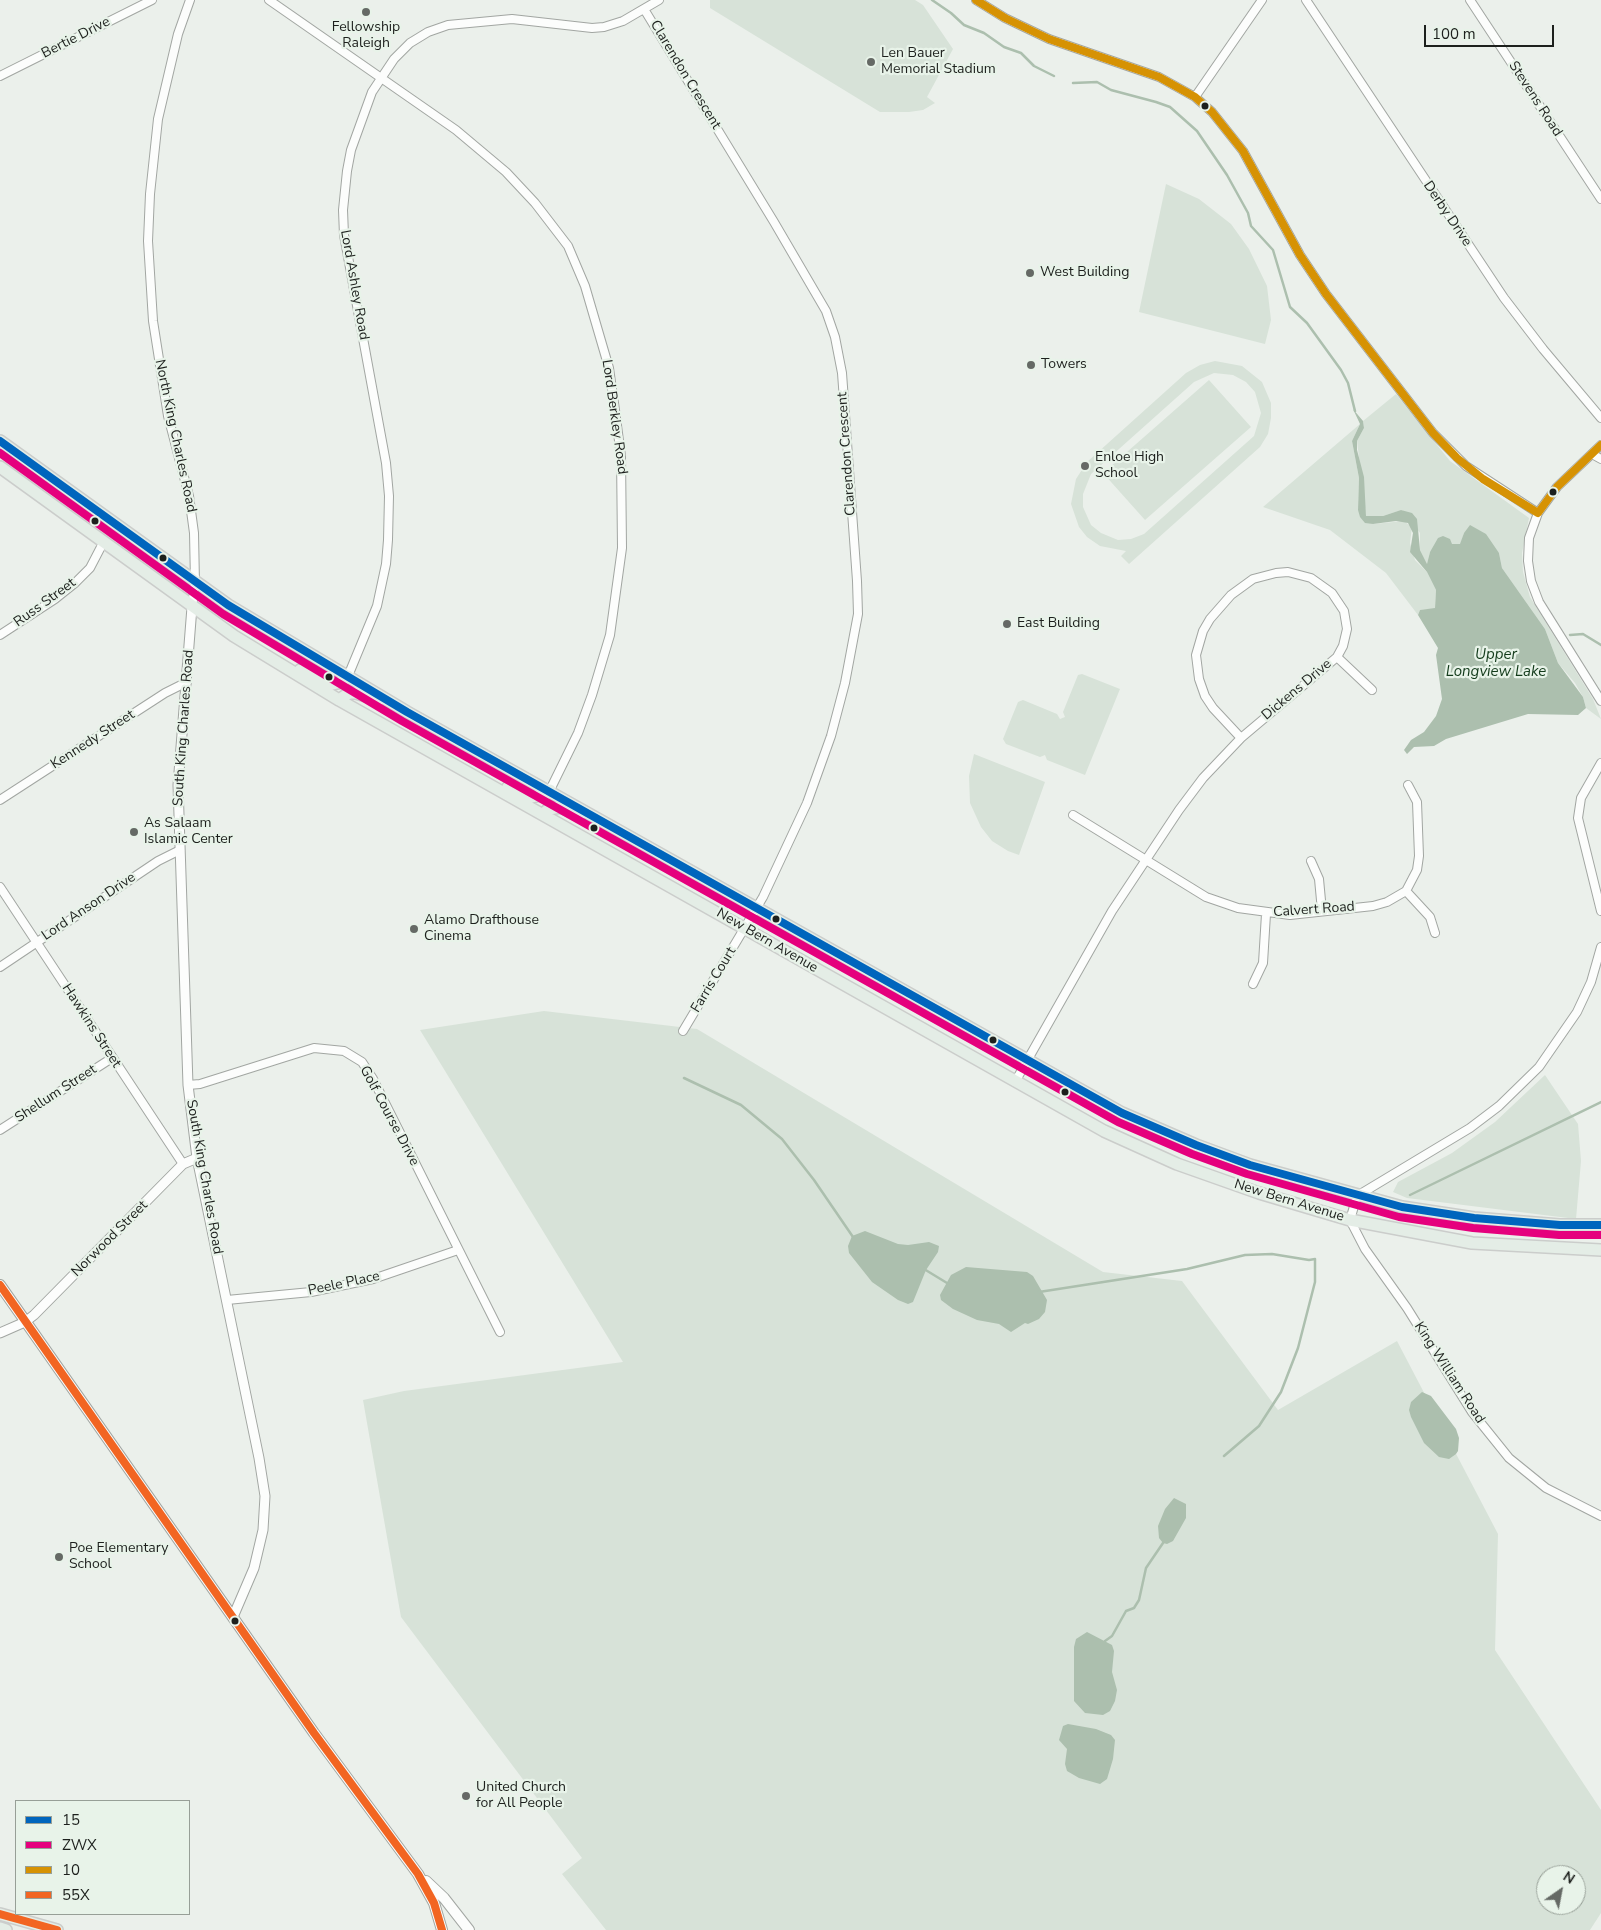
<!DOCTYPE html>
<style>
body{margin:0}
#map{position:relative;width:1601px;height:1930px;overflow:hidden;background:#ebf0eb;font-family:"Nunito Sans",sans-serif}
canvas{display:block}
.legend{position:absolute;left:15px;top:1800px;width:175px;height:115px;box-sizing:border-box;background:#e8f3e9;border:1px solid #979f97;margin:0;padding:6px 9px;list-style:none;font-size:15px;color:#1d201d}
.legend li{display:flex;align-items:center;gap:10px;height:25px}
.legend b{width:25px;border:1px solid #979f97}
.north{position:absolute;left:1536px;top:1865px;width:50px;height:50px;box-sizing:border-box;background:#e8f3e9;border:1px solid #979f97;border-radius:50%;rotate:33deg;font-size:14px;font-weight:700;line-height:20px;text-align:center;color:#1d201d}
.north::after{content:'';display:block;margin:auto;width:18px;height:22px;background:#656965;clip-path:polygon(50% 0,100% 100%,50% 72%,0 100%)}
.scale{position:absolute;left:1424px;top:25px;width:130px;height:22px;box-sizing:border-box;border:2px solid #1d201d;border-top:0;padding-left:6px;font-size:15px;line-height:18px;white-space:nowrap;color:#1d201d;-webkit-text-stroke:4px #e8f3e9;paint-order:stroke}
</style>
<div id="map">
<canvas width="1601" height="1930"></canvas>
<ul class="legend">
<li><b style="height:6px;background:#0065bd"></b>15</li>
<li><b style="height:6px;background:#e5007d"></b>ZWX</li>
<li><b style="height:6px;background:#d69204"></b>10</li>
<li><b style="height:6px;background:#f26522"></b>55X</li>
</ul>
<div class="north">N</div>
<div class="scale">100 m</div>
</div>
<script>
const c = document.querySelector('canvas').getContext('2d');
c.lineJoin = 'round';
function fill(path, color) { c.fillStyle = color; c.fill(path, 'evenodd'); }
const poly = rows => new Path2D(rows.map(r => 'M' + r).join(''));
function strokePath(path, color, width, dash) { c.strokeStyle = color; c.lineWidth = width; c.lineCap = dash ? 'butt' : 'round'; c.setLineDash(dash || []); c.stroke(path); }
function write(font, color, halo, rows, align = 'center') {
  c.font = font + ' "Nunito Sans",sans-serif'; c.lineWidth = 4.5; c.setLineDash([]); c.textBaseline = 'middle'; c.strokeStyle = halo; c.fillStyle = color; for (const [text, x, y, turn = 0] of rows) {
    c.save(); c.translate(x, y); c.rotate((+turn || 0) * Math.PI / 180); c.textAlign = isNaN(turn) ? turn : align; if (halo) c.strokeText(text, 0, 0); c.fillText(text, 0, 0); c.restore();
  }
}
const green = poly([
 [710,0,915,0,923,5,953,49,927,97,935,103,923,110,909,112,880,112,710,8],
 [1166,184,1199,199,1231,224,1249,249,1267,286,1271,320,1265,344,1139,312],
 [1215,361,1242,366,1262,382,1271,403,1271,418,1268,434,1260,447,1129,564,1121,556,1126,551,1100,546,1087,537,1079,527,1071,504,1076,479,1087,462,1186,373,1200,365],
 [1214,373,1233,375,1246,382,1255,392,1261,413,1254,436,1144,534,1131,539,1118,540,1101,533,1091,525,1083,507,1083,494,1091,474,1194,382],
 [1209,380,1251,427,1145,520,1103,473],
 [1396,394,1450,461,1529,518,1522,553,1523,572,1530,597,1593,699,1601,719,1586,708,1583,697,1575,683,1558,663,1545,629,1502,568,1499,553,1464,533,1461,544,1452,544,1430,552,1427,565,1420,550,1420,533,1402,510,1383,516,1366,516,1357,441,1364,428,1363,421],
 [1360,424,1352,441,1359,478,1358,510,1373,524,1404,521,1412,527,1410,543,1415,560,1427,572,1436,590,1435,609,1420,610,1418,615,1386,573,1330,530,1263,507],
 [1082,674,1120,689,1085,775,1047,760,1045,755,1040,757,1006,744,1003,739,1018,702,1023,700,1057,714,1060,719,1065,717,1063,712,1078,675],
 [974,754,1045,782,1019,855,1008,851,992,841,981,827,970,803,969,776],
 [544,1011,697,1029,1103,1272,1182,1281,1278,1410,1397,1341,1498,1534,1495,1650,1601,1810,1601,1913,1590,1930,606,1930,562,1874,582,1858,401,1617,363,1400,404,1391,623,1362,420,1030],
 [1546,1875,1576,1875,1576,1905,1546,1905],
 [1545,1075,1578,1124,1581,1161,1576,1219,1407,1198,1393,1192,1398,1182,1452,1153,1495,1122]
]);
const water = poly([
 [1353,409,1363,421,1364,428,1357,441,1357,450,1364,477,1366,516,1383,516,1401,510,1412,513,1417,519,1420,550,1427,564,1430,552,1438,538,1443,536,1450,539,1452,544,1460,544,1464,533,1470,525,1486,534,1499,553,1502,568,1545,629,1558,663,1583,697,1586,708,1578,715,1528,714,1446,739,1434,746,1414,747,1407,754,1404,750,1411,740,1424,732,1436,716,1442,699,1436,655,1438,648,1418,615,1420,610,1435,608,1436,590,1427,572,1410,552,1413,533,1408,523,1396,521,1373,524,1365,523,1360,517,1358,510,1359,478,1352,441,1360,424],
 [865,1231,898,1244,908,1245,929,1242,939,1246,938,1252,926,1270,913,1302,908,1304,898,1300,872,1282,849,1253,848,1246,852,1236],
 [966,1267,1027,1272,1033,1276,1047,1300,1045,1312,1039,1319,1028,1324,1025,1323,1011,1332,999,1324,977,1320,953,1309,941,1300,940,1295,951,1275],
 [1422,1392,1431,1396,1456,1429,1459,1438,1458,1451,1456,1454,1449,1459,1439,1457,1424,1443,1411,1417,1409,1410,1411,1402],
 [1174,1498,1186,1504,1186,1518,1173,1541,1167,1544,1163,1543,1159,1538,1158,1526,1165,1509],
 [1087,1632,1112,1645,1114,1651,1112,1672,1117,1690,1115,1701,1110,1711,1103,1715,1085,1713,1074,1701,1074,1647,1076,1639],
 [1068,1724,1096,1729,1111,1735,1115,1740,1113,1759,1107,1779,1100,1784,1079,1778,1067,1771,1065,1764,1067,1749,1059,1740,1063,1726]
]);
const stream = poly([
 [932,0,951,13,964,25,984,33,1004,47,1021,53,1034,66,1054,76],
 [1073,83,1097,82,1111,90,1156,102,1170,107,1197,131,1227,175,1248,213,1251,226,1273,250,1290,307,1307,323,1341,370,1348,383,1355,411],
 [1570,635,1583,634,1601,645],
 [684,1078,741,1105,782,1139,814,1180,853,1237],
 [1410,1195,1601,1102],
 [924,1269,947,1283],
 [1039,1292,1187,1269,1245,1255,1272,1254,1309,1260,1315,1259,1315,1282,1298,1348,1281,1392,1259,1426,1224,1456],
 [1105,1641,1112,1636,1126,1611,1134,1608,1139,1600,1146,1568,1163,1543]
]);
const minor = poly([
 [190,0,178,34,158,119,150,194,148,241,153,321,168,416,189,496,194,533,195,583,192,607],
 [269,0,456,130,506,172,535,203,568,246,585,286,609,368,615,410,621,456,622,548,610,635,592,695,578,733,550,790],
 [976,0,1005,18,1049,39,1159,77,1195,97,1212,112,1243,151,1300,255,1326,294,1433,433,1466,466,1538,513],
 [1306,0,1504,298,1543,349,1601,418],
 [1470,0,1601,199],
 [644,9,774,222,826,311,835,337,842,373,857,581,858,614,845,683,831,736,807,803,763,897,683,1031],
 [0,76,152,0],
 [1195,97,1262,0],
 [1601,445,1557,487,1538,513,1529,538,1528,561,1531,581,1539,602,1601,701],
 [1592,454,1601,459],
 [0,635,55,599,75,583,90,568,103,543],
 [1337,657,1372,690],
 [348,676,377,606,386,564,388,540,389,496,386,463,344,235,343,210,347,171,351,150,372,92,394,59,410,43,428,32,448,25,512,19,592,28,604,27,623,21,659,0],
 [1601,763,1581,798,1578,818,1601,911],
 [0,800,165,693,187,682],
 [1073,815,1206,897,1238,908,1290,915,1373,906,1387,902,1406,891,1417,870,1419,856,1417,802,1408,785],
 [1311,861,1319,879,1322,911],
 [0,887,183,1164],
 [1406,891,1430,917,1435,933],
 [1601,947,1591,982,1577,1012,1539,1067,1499,1106,1470,1128,1357,1196,1350,1220,1365,1249,1407,1308,1472,1412,1509,1458,1546,1488,1601,1516],
 [0,967,158,861,180,850],
 [1253,984,1263,963,1266,914],
 [1015,1082,1112,911,1179,810,1203,778,1241,738,1213,708,1205,696,1199,679,1196,655,1203,631,1210,619,1231,595,1253,579,1276,573,1288,572,1311,578,1332,593,1344,611,1347,629,1343,646,1337,657,1241,738],
 [188,1085,200,1084,314,1048,344,1051,362,1062,373,1079,500,1332],
 [0,1130,112,1058],
 [227,1300,311,1292,373,1279,458,1250]
]);
const tertiary = poly([
 [192,607,178,785,188,1085,197,1158,259,1458,265,1496,263,1530,254,1568,233,1617],
 [0,1333,25,1322,34,1315,183,1164,197,1158]
]);
const secondary = poly([
 [0,1285,314,1733,418,1874,434,1903,442,1930],
 [426,1881,444,1898,469,1930]
]);
const primary = poly([
 [0,441,228,605,407,712,1122,1113,1196,1145,1250,1165,1402,1207,1474,1218,1560,1225,1601,1225],
 [0,467,234,636,339,700,1104,1131,1177,1164,1259,1193,1350,1220,1472,1243,1601,1250],
 [300,670,333,684,342,682,348,676],
 [339,700,349,693,356,693,379,700],
 [508,787,531,797,546,794,550,790],
 [543,814,549,809,560,807,580,815],
 [0,1914,57,1930],
 [0,1928,6,1930]
]);
const bus1 = poly([
 [0,441,228,605,407,712,1122,1113,1196,1145,1250,1165,1402,1207,1474,1218,1560,1225,1601,1225]
]);
const bus2 = poly([
 [0,453,223,614,402,721,1118,1122,1192,1154,1247,1174,1399,1217,1473,1228,1559,1235,1601,1235]
]);
const bus3 = poly([
 [976,0,1005,18,1049,39,1159,77,1195,97,1212,112,1243,151,1300,255,1326,294,1433,433,1457,458,1483,479,1538,513,1557,487,1601,445]
]);
const bus4 = poly([
 [0,1285,314,1733,418,1874,434,1903,442,1930],
 [0,1914,57,1930]
]);
const markers = [
 [366,12,5,"#656965"],
 [871,62,5,"#656965"],
 [1205,106,4.5,"#1d201d"],
 [1030,273,5,"#656965"],
 [1031,365,5,"#656965"],
 [1085,466,5,"#656965"],
 [1553,492,4.5,"#1d201d"],
 [95,521,4.5,"#1d201d"],
 [163,558,4.5,"#1d201d"],
 [1007,624,5,"#656965"],
 [329,677,4.5,"#1d201d"],
 [594,828,4.5,"#1d201d"],
 [134,832,5,"#656965"],
 [776,919,4.5,"#1d201d"],
 [414,929,5,"#656965"],
 [993,1040,4.5,"#1d201d"],
 [1065,1092,4.5,"#1d201d"],
 [59,1557,5,"#656965"],
 [235,1621,4.5,"#1d201d"],
 [466,1796,5,"#656965"]
];
const poiNames = [
 ["Fellowship",366,28,"center"],
 ["Raleigh",366,44,"center"],
 ["Len Bauer",881,54],
 ["Memorial Stadium",881,70],
 ["West Building",1040,273],
 ["Towers",1041,365],
 ["Enloe High",1095,458],
 ["School",1095,474],
 ["East Building",1017,624],
 ["As Salaam",144,824],
 ["Islamic Center",144,840],
 ["Alamo Drafthouse",424,921],
 ["Cinema",424,937],
 ["Poe Elementary",69,1549],
 ["School",69,1565],
 ["United Church",476,1788],
 ["for All People",476,1804]
];
const streetNames = [
 ["Bertie Drive",76,38,-27],
 ["Clarendon Crescent",685,75,59],
 ["Stevens Road",1535,99,57],
 ["Derby Drive",1447,214,56],
 ["Lord Ashley Road",354,285,80],
 ["Lord Berkley Road",614,417,82],
 ["North King Charles Road",175,436,78],
 ["Clarendon Crescent",847,454,-94],
 ["Russ Street",45,603,-36],
 ["Dickens Drive",1297,690,-40],
 ["South King Charles Road",184,728,-86],
 ["Kennedy Street",93,740,-33],
 ["Lord Anson Drive",89,907,-34],
 ["Calvert Road",1314,910,-4],
 ["New Bern Avenue",767,941,30],
 ["Farris Court",714,980,-59],
 ["Hawkins Street",91,1026,57],
 ["Shellum Street",56,1094,-33],
 ["Golf Course Drive",389,1116,62],
 ["South King Charles Road",204,1177,80],
 ["New Bern Avenue",1289,1201,17],
 ["Norwood Street",110,1239,-45],
 ["Peele Place",344,1284,-12],
 ["King William Road",1449,1373,57]
];
const waterNames = [
 ["Upper",1496,655],
 ["Longview Lake",1496,672]
];
fill(green, '#d7e2d8');
fill(water, '#acbfae');
strokePath(stream, '#acbfae', 2.5);
strokePath(minor, '#a2a6a2', 10);
strokePath(tertiary, '#a2a6a2', 11);
strokePath(secondary, '#a2a6a2', 12);
strokePath(primary, '#cbcdcb', 14);
strokePath(minor, '#fcfdfc', 8);
strokePath(tertiary, '#fcfdfc', 9);
strokePath(secondary, '#fcfdfc', 10);
strokePath(primary, '#e4ede6', 11);
strokePath(bus1, '#0065bd', 8);
strokePath(bus2, '#e5007d', 8);
strokePath(bus3, '#d69204', 8);
strokePath(bus4, '#f26522', 8);
for (const [x, y, r, color] of markers) { const dot = new Path2D(); dot.arc(x, y, r, 0, 2 * Math.PI); c.fillStyle = color; c.fill(dot); strokePath(dot, '#e8f3e9', 2); }
write('14px', '#1d201d', '#e8f3e9', poiNames, 'left');
write('14px', '#1d201d', '#e8f3e9', streetNames);
write('italic 15px', '#133b1b', '#e8f3e9', waterNames);
</script>
